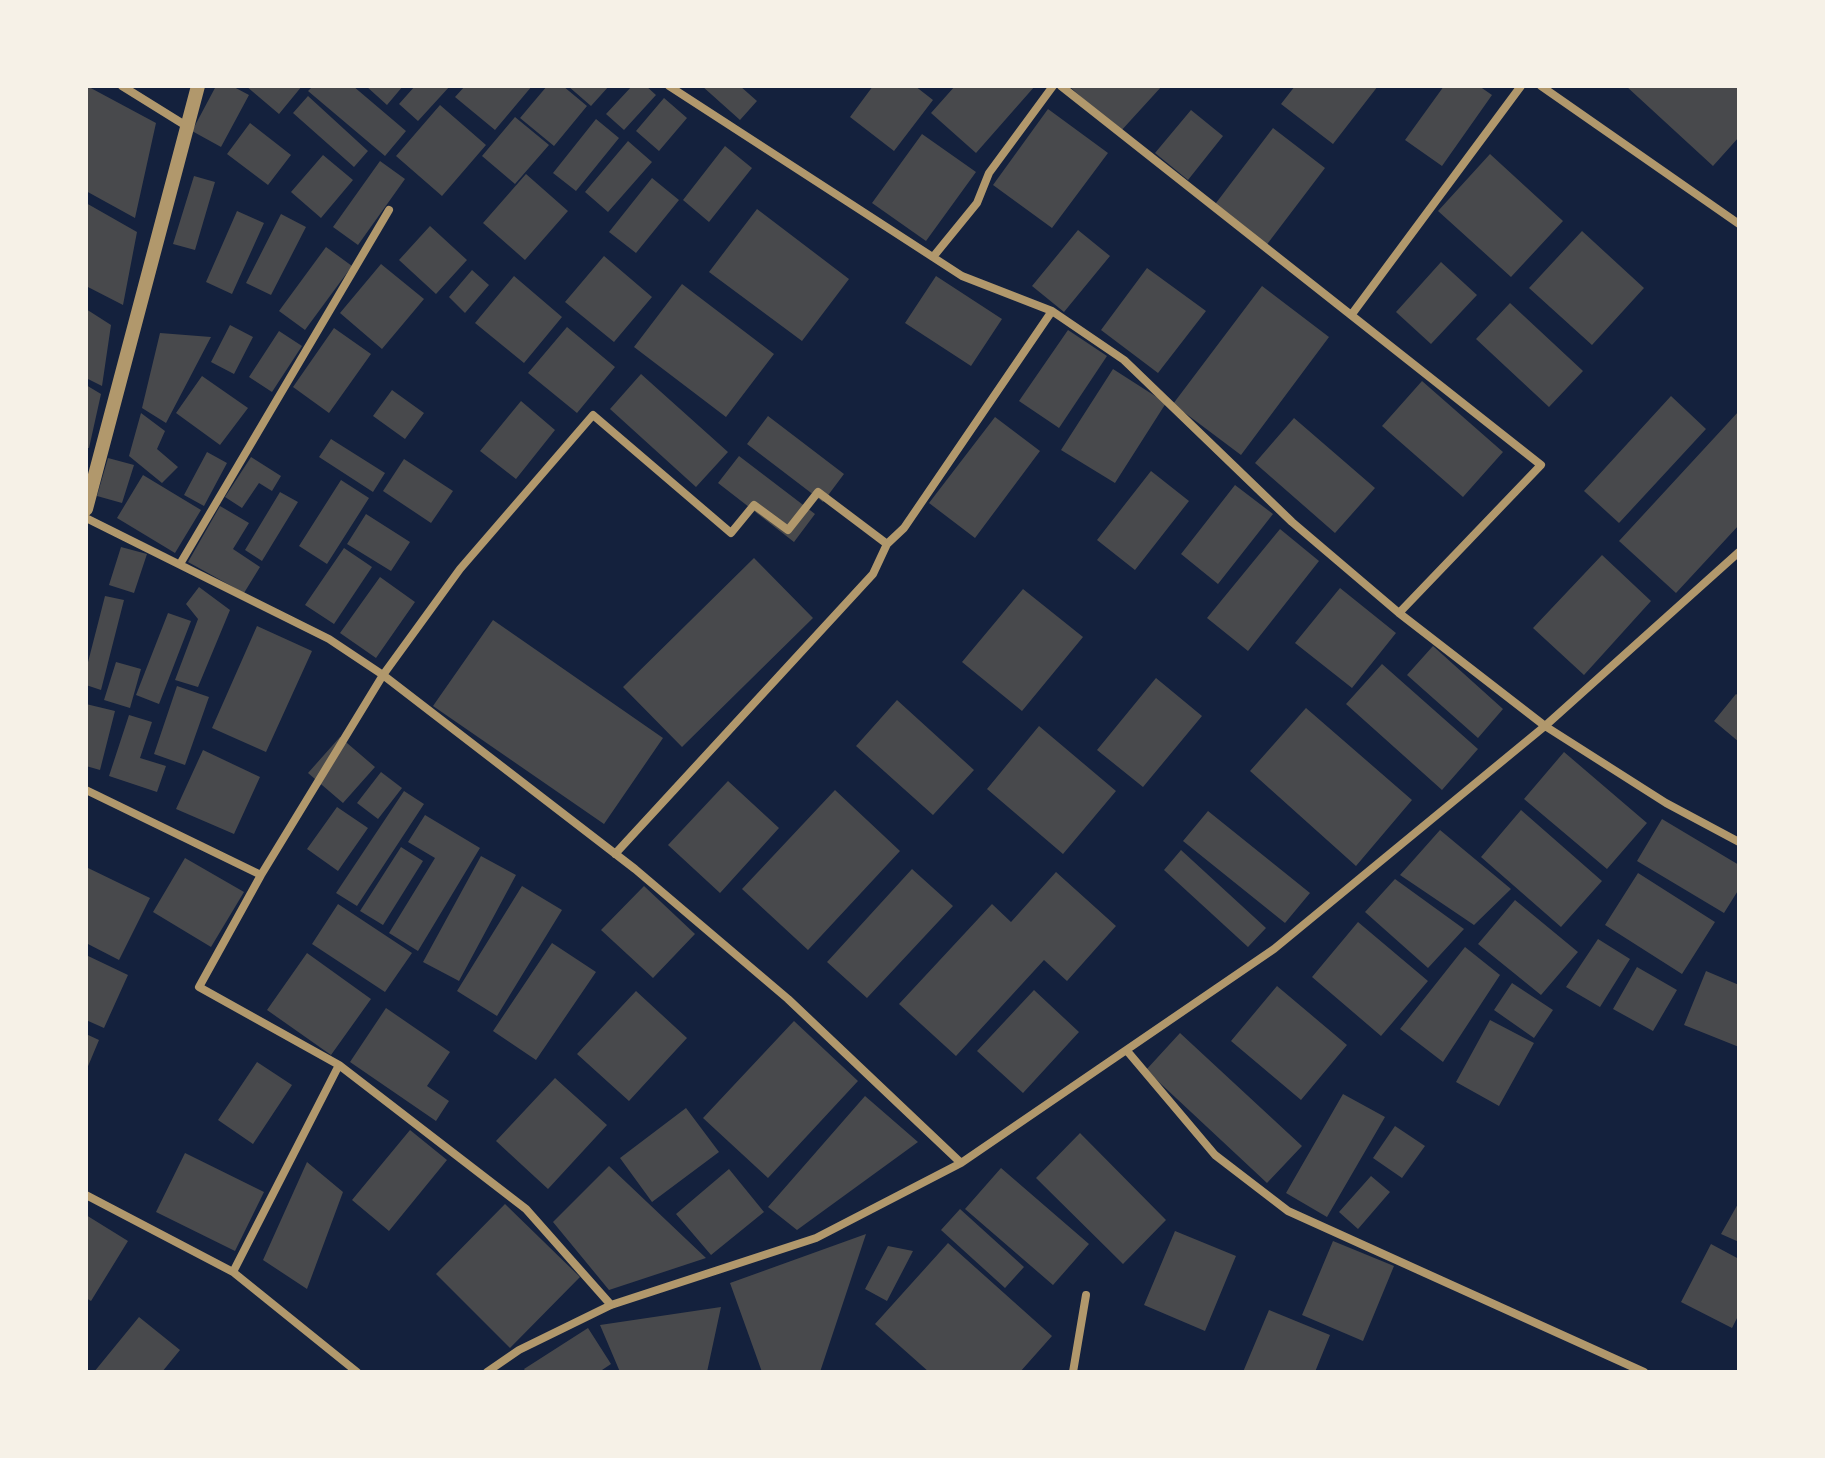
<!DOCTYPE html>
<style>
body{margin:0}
#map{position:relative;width:1825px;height:1458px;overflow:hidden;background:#14213d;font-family:Arial,sans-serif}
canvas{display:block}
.frame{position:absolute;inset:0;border:88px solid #f6f1e7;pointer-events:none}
</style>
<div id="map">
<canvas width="1825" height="1458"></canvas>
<div class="frame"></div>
</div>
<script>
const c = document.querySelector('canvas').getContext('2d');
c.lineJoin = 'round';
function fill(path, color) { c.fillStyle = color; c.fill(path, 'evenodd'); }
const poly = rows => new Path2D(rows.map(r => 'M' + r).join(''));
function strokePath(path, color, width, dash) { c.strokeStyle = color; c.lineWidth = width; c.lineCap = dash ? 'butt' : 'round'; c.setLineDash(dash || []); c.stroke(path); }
const building = poly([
 [87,86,156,123,135,218,86,191],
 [216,86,232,86,249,95,221,147,192,131],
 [246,86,302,86,279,114],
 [313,86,353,86,406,131,385,156,308,91],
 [366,86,403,86,387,105],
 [415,86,450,86,418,121,399,104],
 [465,86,532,86,495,130,455,97],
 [547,86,563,86,587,106,554,146,520,118],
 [568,86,609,86,591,106],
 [632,86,646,86,656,95,624,130,606,114],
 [702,86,740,86,757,101,740,120],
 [873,86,915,86,933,100,894,151,850,117],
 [955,86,1035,86,976,153,931,113],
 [1069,86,1162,86,1120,132],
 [1295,86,1378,86,1333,144,1281,104],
 [1444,86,1479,86,1492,95,1442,166,1405,140],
 [1626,86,1739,86,1739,137,1713,166],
 [308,96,368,151,354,167,293,113],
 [664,98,687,118,659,151,636,131],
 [440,105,486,145,442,196,396,156],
 [1048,109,1108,153,1052,228,993,185],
 [1191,110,1223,136,1188,180,1155,153],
 [515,117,549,145,515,184,482,156],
 [596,119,619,138,576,191,553,173],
 [250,123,291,155,268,185,227,154],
 [1273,128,1325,168,1265,247,1213,207],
 [922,134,976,172,926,241,872,203],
 [628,141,652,162,608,212,585,192],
 [725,146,752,168,709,222,683,200],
 [1490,154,1563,221,1511,277,1438,211],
 [323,155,353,180,321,218,291,192],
 [380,161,405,179,358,245,333,227],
 [526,174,568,211,525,260,483,223],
 [194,176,215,182,195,250,173,244],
 [652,178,679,200,636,253,609,232],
 [86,203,137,232,123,305,86,286],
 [757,209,849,279,802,341,709,272],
 [237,211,264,223,232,294,206,282],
 [281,214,306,227,271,295,246,283],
 [430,226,467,260,436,294,399,260],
 [1078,230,1110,256,1064,312,1032,286],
 [1582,231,1644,288,1592,345,1529,288],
 [326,247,352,266,305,330,279,311],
 [604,256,652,297,614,342,565,302],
 [1441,262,1477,295,1431,344,1396,312],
 [381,264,424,299,382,349,340,313],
 [1147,268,1206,311,1158,373,1101,330],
 [472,270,489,285,465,313,449,297],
 [514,276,562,317,524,363,475,323],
 [936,276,1002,319,971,366,905,323],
 [682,284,774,354,726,417,634,347],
 [1262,286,1329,337,1241,455,1173,404],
 [1510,303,1583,371,1549,407,1476,339],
 [86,309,111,325,102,386,86,378],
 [230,325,253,337,234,374,211,362],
 [567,327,615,367,577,413,528,373],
 [334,328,371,354,329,413,293,387],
 [1068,330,1107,356,1059,428,1019,401],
 [279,331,302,346,272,392,249,377],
 [160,333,211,337,166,423,142,408],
 [1113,369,1166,403,1115,483,1061,450],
 [641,374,728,452,696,487,610,409],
 [202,376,248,408,220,445,176,413],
 [1422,381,1503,452,1463,497,1382,426],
 [86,385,101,394,89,448,86,448],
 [392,390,424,413,405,439,373,416],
 [1671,396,1706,429,1619,523,1584,491],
 [521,401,555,430,516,479,480,451],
 [1739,411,1739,525,1676,593,1619,541],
 [141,413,165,431,157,449,178,467,162,483,129,456],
 [768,416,844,474,823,502,747,444],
 [995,417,1040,451,975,538,929,503],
 [1294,418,1375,488,1335,533,1255,463],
 [331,439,385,473,373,492,319,457],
 [207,452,227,463,204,506,184,495],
 [739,456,815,514,794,542,718,483],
 [251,457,281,476,272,491,259,483,242,508,225,497],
 [108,458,134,465,122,503,97,496],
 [404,459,453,491,431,523,383,491],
 [1151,471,1189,501,1135,570,1097,540],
 [143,475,201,510,175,553,117,518],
 [341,480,369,498,327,564,299,546],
 [1235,485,1273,514,1218,584,1181,554],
 [280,492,298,502,262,561,245,550],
 [220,506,249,523,233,549,260,567,244,593,188,562],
 [366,514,410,542,391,571,347,544],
 [1280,529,1319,561,1248,651,1207,618],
 [121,547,147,554,134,593,109,585],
 [344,548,372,567,334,624,305,605],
 [1602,555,1651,601,1584,675,1533,628],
 [754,558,813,618,682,747,623,687],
 [380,577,415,602,376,658,340,633],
 [199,587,230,610,198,687,175,680,198,619,186,604],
 [1340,588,1396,633,1352,688,1295,643],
 [1023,589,1083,637,1022,711,962,662],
 [105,596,124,600,101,690,86,685,86,670],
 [168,613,191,621,159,704,136,695],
 [493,620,663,738,604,824,433,706],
 [257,626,312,651,266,752,212,728],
 [1433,646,1503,709,1478,738,1407,675],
 [116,662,141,669,130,708,104,700],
 [1382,664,1478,749,1442,790,1346,704],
 [1156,678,1202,716,1143,787,1097,750],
 [177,686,209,697,185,765,154,754],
 [1736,694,1739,696,1739,742,1714,721],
 [897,700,974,770,933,815,856,746],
 [86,704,115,711,100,770,86,766],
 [1306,708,1412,800,1356,866,1250,771],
 [129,715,152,722,140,758,166,766,157,792,109,776],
 [1039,726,1116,791,1063,854,987,789],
 [340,737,375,767,343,803,308,773],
 [203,750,260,777,234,834,176,809],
 [1564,752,1647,823,1607,869,1524,799],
 [381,772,402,788,378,819,357,803],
 [728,781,779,828,720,893,668,845],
 [835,790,900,851,808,950,742,889],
 [404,791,424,804,357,906,336,893],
 [337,807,368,828,338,871,307,849],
 [1521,810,1602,881,1561,927,1481,857],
 [1208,811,1310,893,1285,923,1183,841],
 [425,815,480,848,418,951,389,933,435,858,408,842],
 [1662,819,1739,865,1739,889,1724,913,1637,861],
 [1440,830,1511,889,1474,925,1400,875],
 [401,847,423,861,383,925,360,911],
 [1181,850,1266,928,1248,947,1164,870],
 [481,856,516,875,459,981,423,962],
 [185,858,244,892,211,947,153,912],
 [86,867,150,898,119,960,86,943],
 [912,869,953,906,867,998,827,962],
 [1056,872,1116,926,1067,981,1044,960,956,1056,899,1004,992,904,1011,922],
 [1638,873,1715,922,1682,974,1605,925],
 [1395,879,1464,929,1428,968,1365,912],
 [522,886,562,910,497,1016,457,991],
 [644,886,695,934,653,978,601,930],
 [1515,900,1578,952,1541,995,1478,944],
 [338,904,412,953,385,992,312,944],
 [1358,922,1428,981,1381,1036,1312,977],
 [1598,939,1630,959,1600,1007,1566,987],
 [552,943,596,972,536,1060,493,1031],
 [1465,947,1500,975,1443,1062,1400,1029],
 [307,953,371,999,331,1055,267,1010],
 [86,955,128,975,104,1028,86,1020],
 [1637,967,1677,990,1653,1031,1613,1009],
 [1706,971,1739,985,1739,1047,1684,1025],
 [1512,983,1553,1010,1534,1038,1494,1010],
 [1277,986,1347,1045,1301,1100,1231,1041],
 [1034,990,1079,1032,1023,1093,977,1051],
 [636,991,687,1038,629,1101,577,1054],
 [386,1008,450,1052,427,1086,449,1101,436,1121,350,1062],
 [1490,1020,1534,1043,1499,1106,1456,1082],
 [794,1021,858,1081,768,1178,703,1118],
 [1180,1033,1302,1146,1267,1183,1146,1070],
 [86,1034,99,1040,86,1071],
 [257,1062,292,1085,253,1144,218,1120],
 [555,1078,607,1125,548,1189,496,1141],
 [1343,1094,1385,1117,1327,1217,1286,1193],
 [865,1096,918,1142,797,1230,768,1207],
 [686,1108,719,1152,652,1202,620,1158],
 [1395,1126,1425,1146,1402,1178,1373,1158],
 [410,1130,447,1160,389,1231,352,1200],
 [1080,1133,1166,1220,1123,1264,1036,1178],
 [185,1153,264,1192,235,1251,156,1212],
 [307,1162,343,1192,307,1289,263,1260],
 [609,1166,706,1258,609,1290,553,1222],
 [1001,1168,1089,1244,1053,1285,965,1209],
 [729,1169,764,1212,711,1255,676,1214],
 [1371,1176,1390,1192,1358,1229,1339,1212],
 [1739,1202,1739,1242,1721,1234],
 [505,1204,580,1277,510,1348,436,1274],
 [960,1209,1024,1267,1005,1288,941,1230],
 [86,1215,128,1241,91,1301,86,1298],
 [1175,1231,1236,1256,1205,1331,1144,1305],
 [866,1234,820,1372,762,1372,730,1283],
 [1333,1241,1394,1266,1363,1341,1302,1315],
 [948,1243,1052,1336,1020,1372,929,1372,875,1324],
 [1711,1244,1739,1259,1739,1314,1732,1328,1681,1302],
 [888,1246,913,1251,887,1301,865,1289],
 [721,1307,707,1372,620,1372,600,1325],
 [1269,1310,1330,1335,1315,1372,1243,1372],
 [139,1317,180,1350,162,1372,94,1372],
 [588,1328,611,1364,599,1372,526,1372,524,1369]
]);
const minor = poly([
 [122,86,188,127],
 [669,86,962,276,1052,311,1124,360,1292,522,1399,613],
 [1061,86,1541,465,1399,613,1545,726,1666,803,1739,842],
 [1541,86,1739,224],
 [933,257,977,203,989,173,1053,86],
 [1352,314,1521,86],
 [86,518,329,639,383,675,635,869,788,999,961,1163],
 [180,564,389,210],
 [86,790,261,875],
 [615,854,873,574,887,544,904,528,1052,311],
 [1128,1052,1215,1155,1288,1211,1644,1372],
 [86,1195,233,1272,357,1372],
 [233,1272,339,1065],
 [611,1305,526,1209,339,1065,199,987,261,875,383,675,460,569,593,415,731,533,754,505,788,530,818,492,887,544],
 [487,1372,519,1350,611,1305,816,1238,961,1163,1274,949,1545,726,1739,552],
 [1073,1372,1086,1295]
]);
const tertiary = poly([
 [86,509,198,86]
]);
fill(building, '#48494c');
strokePath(minor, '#b1986c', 8);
strokePath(tertiary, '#b1986c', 14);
</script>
